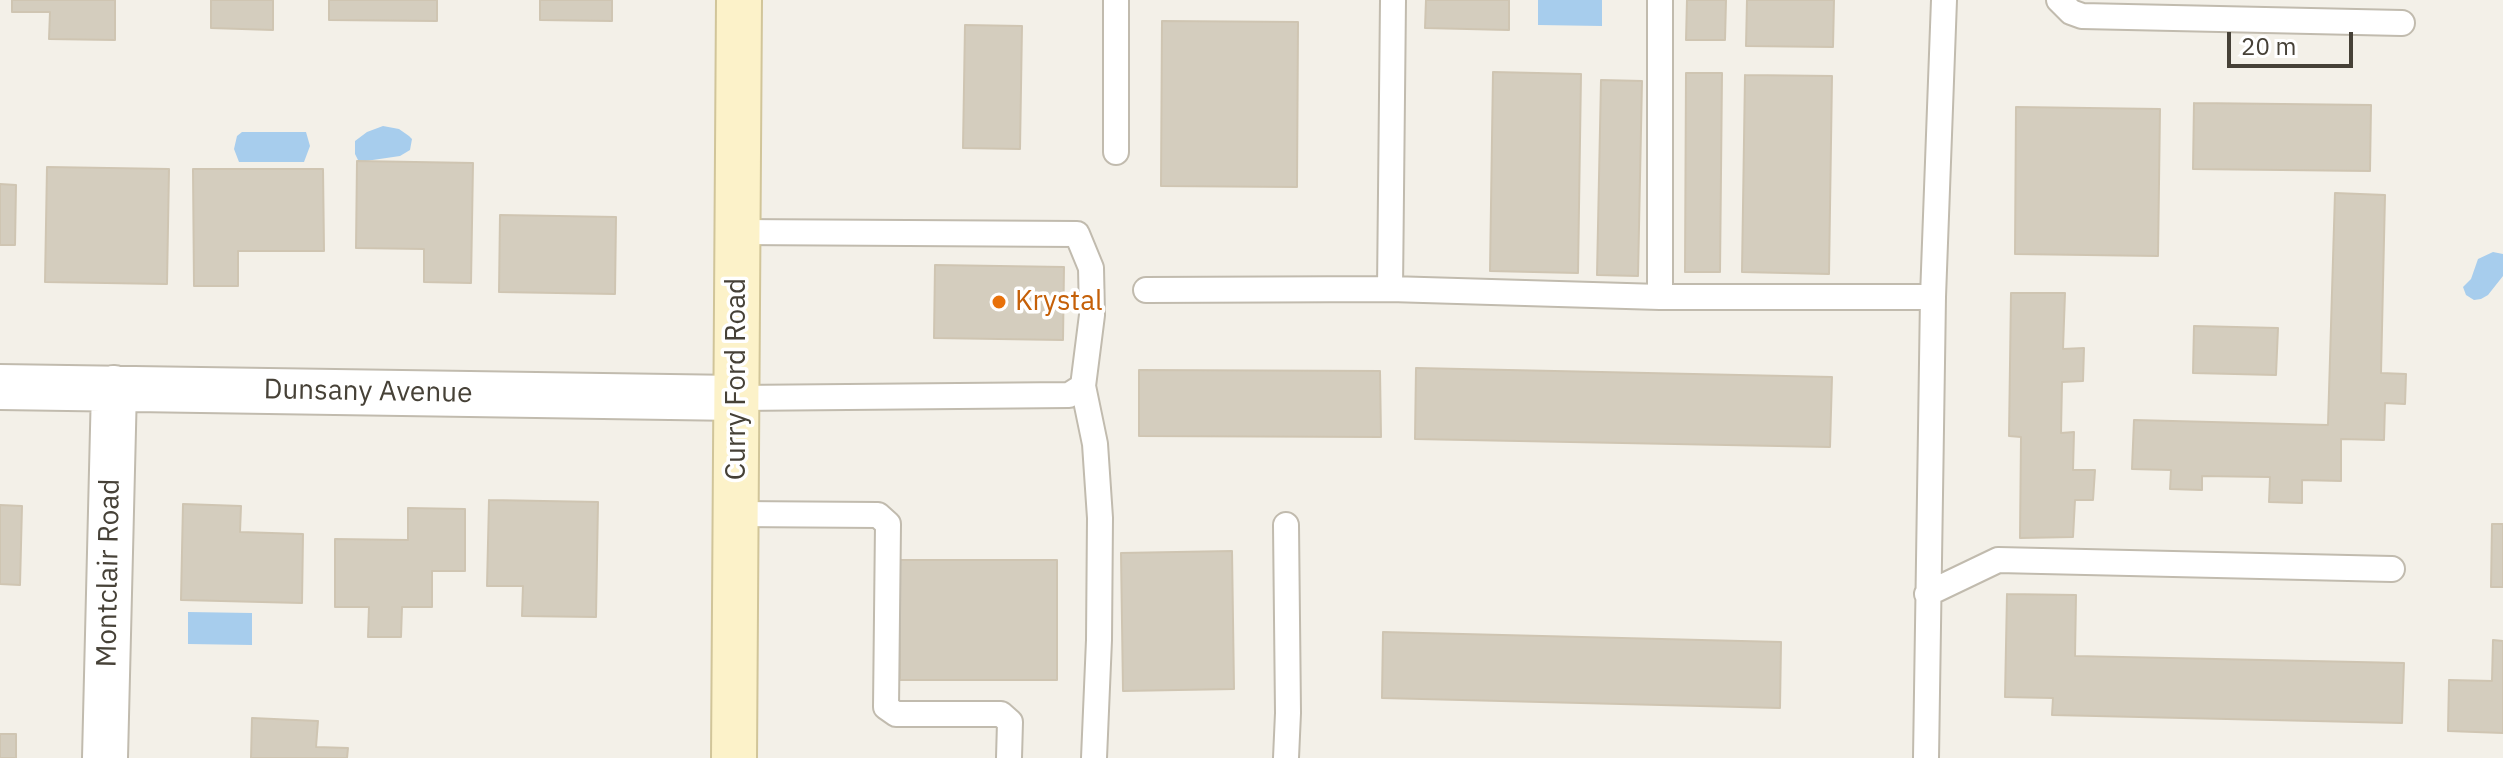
<!DOCTYPE html>
<style>
body{margin:0}
#map{position:relative;width:2503px;height:758px;overflow:hidden;background:#f3f0e8;font-family:"IBM Plex Sans",sans-serif}
canvas{display:block}
.scale{position:absolute;left:2227px;top:32px;width:126px;height:36px;box-sizing:border-box;border:4px solid #464137;border-top:0;padding-left:10px;font-size:24px;line-height:28px;white-space:nowrap;color:#464137;-webkit-text-stroke:6px #fff;paint-order:stroke}
</style>
<div id="map">
<canvas width="2503" height="758"></canvas>
<div class="scale">20 m</div>
</div>
<script>
const c = document.querySelector('canvas').getContext('2d');
c.lineJoin = 'round';
function fill(path, color) { c.fillStyle = color; c.fill(path, 'evenodd'); }
const poly = rows => new Path2D(rows.map(r => 'M' + r).join(''));
function strokePath(path, color, width, dash) { c.strokeStyle = color; c.lineWidth = width; c.lineCap = dash ? 'butt' : 'round'; c.setLineDash(dash || []); c.stroke(path); }
function write(font, color, halo, rows, align = 'center') {
  c.font = font + ' "IBM Plex Sans",sans-serif'; c.lineWidth = 7; c.setLineDash([]); c.textBaseline = 'middle'; c.strokeStyle = halo; c.fillStyle = color; for (const [text, x, y, turn = 0] of rows) {
    c.save(); c.translate(x, y); c.rotate((+turn || 0) * Math.PI / 180); c.textAlign = isNaN(turn) ? turn : align; if (halo) c.strokeText(text, 0, 0); c.fillText(text, 0, 0); c.restore();
  }
}
const water = poly([
 [1538,0,1602,0,1602,26,1538,25],
 [383,126,399,129,409,136,412,139,410,150,400,156,359,162,355,154,355,141,367,132],
 [242,132,306,132,310,146,304,162,239,162,234,149,237,136],
 [2493,252,2503,254,2503,276,2488,295,2481,299,2474,300,2466,295,2463,287,2471,279,2478,259],
 [188,612,252,613,252,645,188,644]
]);
const building = poly([
 [12,0,115,0,115,40,49,39,50,12,12,12,12,0],
 [211,0,273,0,273,30,211,28,211,0],
 [329,0,437,0,437,21,329,20,329,0],
 [540,0,612,0,612,21,540,20,540,0],
 [1426,0,1509,0,1509,30,1425,28,1426,0],
 [1687,0,1726,0,1725,40,1686,40,1687,0],
 [1747,0,1834,0,1833,47,1746,46,1747,0],
 [1162,21,1298,22,1297,187,1161,186,1162,21],
 [965,25,1022,26,1020,149,963,148,965,25],
 [1493,72,1581,74,1578,273,1490,271,1493,72],
 [1686,73,1722,73,1720,272,1685,272,1686,73],
 [1745,75,1832,76,1829,274,1742,272,1745,75],
 [1601,80,1642,81,1638,276,1597,275,1601,80],
 [2194,103,2371,105,2370,171,2193,169,2194,103],
 [2016,107,2160,109,2158,256,2015,254,2016,107],
 [357,161,473,163,471,283,424,282,424,249,356,248,357,161],
 [47,167,169,169,167,284,45,282,47,167],
 [193,169,323,169,324,251,238,251,238,286,194,286,193,169],
 [0,184,16,185,15,245,0,245,0,184],
 [2335,193,2385,195,2381,373,2406,374,2405,404,2385,403,2384,440,2341,439,2341,481,2302,480,2302,503,2269,502,2270,477,2202,476,2202,490,2170,489,2171,470,2132,469,2134,420,2328,425,2335,193],
 [500,215,616,217,615,294,499,292,500,215],
 [935,265,1064,267,1063,340,934,338,935,265],
 [2011,293,2065,293,2063,349,2084,348,2083,381,2062,382,2061,433,2074,432,2073,470,2095,470,2093,500,2075,500,2073,537,2020,538,2021,437,2009,436,2011,293],
 [2194,326,2278,328,2276,375,2193,373,2194,326],
 [1416,368,1832,377,1830,447,1415,439,1416,368],
 [1139,370,1380,371,1381,437,1139,436,1139,370],
 [489,500,598,502,596,617,522,616,523,586,487,586,489,500],
 [183,504,241,506,240,532,303,534,302,603,181,600,183,504],
 [0,505,22,506,20,585,0,584,0,505],
 [408,508,465,509,465,571,432,571,432,607,402,607,401,637,368,637,369,607,335,607,335,539,408,540,408,508],
 [2492,524,2503,524,2503,587,2491,587,2492,524],
 [1232,551,1234,689,1123,691,1121,553,1232,551],
 [900,560,1057,560,1057,680,900,680,900,560],
 [2007,594,2076,595,2075,656,2404,663,2402,723,2052,715,2053,698,2005,697,2007,594],
 [1383,632,1781,642,1780,708,1382,698,1383,632],
 [2493,640,2503,641,2503,733,2448,731,2449,680,2492,681,2493,640],
 [252,718,318,721,316,747,348,748,347,758,251,758,252,718],
 [0,734,16,734,16,758,0,758,0,734]
]);
const lane = poly([
 [1116,0,1116,152],
 [1660,0,1660,297],
 [2059,0,2071,12,2082,16,2402,23],
 [1390,289,1393,0],
 [1146,290,1390,289,1660,297,1933,297],
 [1083,386,1095,444,1100,518,1099,640,1094,758],
 [737,398,1069,395,1083,386,1092,315,1091,268,1077,234,738,232],
 [736,514,878,515,888,524,886,707,896,714,1001,714,1010,722,1009,758],
 [1286,525,1288,713,1286,758],
 [1927,594,1998,560,2392,569],
 [1926,758,1933,297,1944,0]
]);
const street = poly([
 [0,387,737,398],
 [105,758,114,388]
]);
const secondary = poly([
 [734,758,739,0]
]);
const markers = [
 [999,302,8,"#e8710a"]
];
const foodNames = [
 ["Krystal",1015,302]
];
const streetNames = [
 ["Curry Ford Road",737,379,-90],
 ["Dunsany Avenue",368,392,1],
 ["Montclair Road",109,573,-89]
];
fill(water, '#a7cded');
fill(building, '#d4cdbe');
strokePath(building, '#cfc5b2', 2);
strokePath(lane, '#c1bbae', 28);
strokePath(street, '#c1bbae', 48);
strokePath(secondary, '#d1c599', 48);
strokePath(lane, '#fff', 24);
strokePath(street, '#fff', 44);
strokePath(secondary, '#fcf2c9', 44);
for (const [x, y, r, color] of markers) { const dot = new Path2D(); dot.arc(x, y, r, 0, 2 * Math.PI); c.fillStyle = color; c.fill(dot); strokePath(dot, '#fff', 3); }
write('28px', '#c56008', '#fff', foodNames, 'left');
write('28px', '#464137', '#fff', streetNames);
</script>
